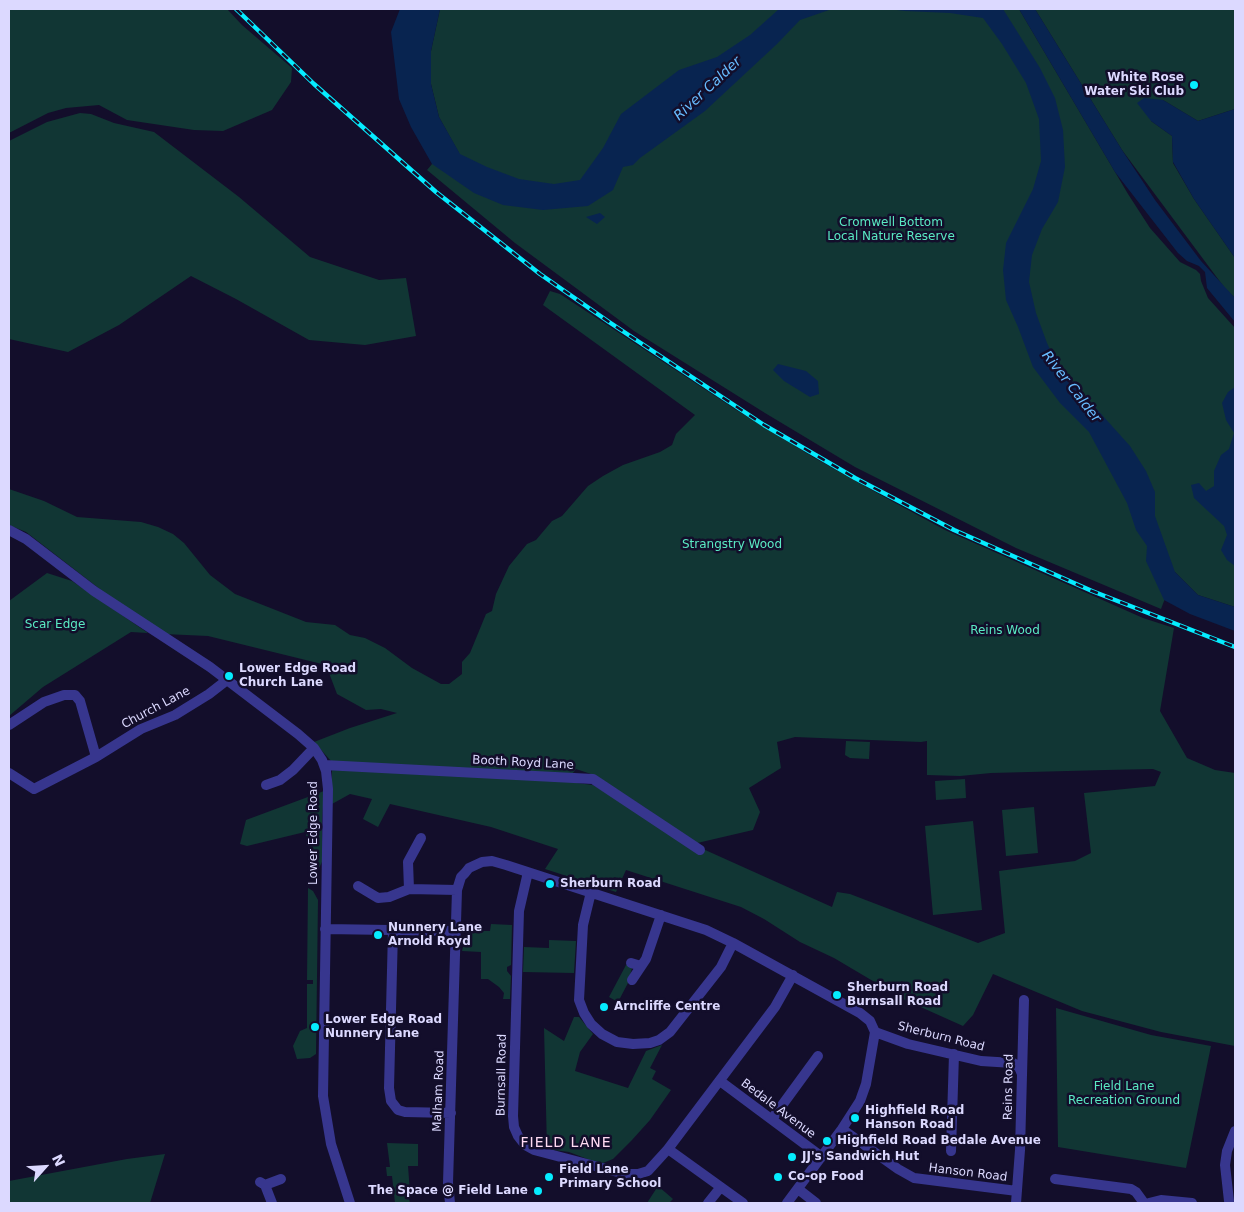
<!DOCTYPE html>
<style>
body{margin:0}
#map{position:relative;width:1244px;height:1212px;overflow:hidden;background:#130e2b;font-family:"DejaVu Sans",sans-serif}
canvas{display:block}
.frame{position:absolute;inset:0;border:10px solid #dcd9ff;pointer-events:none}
.north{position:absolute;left:20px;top:1142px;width:50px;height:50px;-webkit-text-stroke:4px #130e2b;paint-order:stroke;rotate:64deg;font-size:14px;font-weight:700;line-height:20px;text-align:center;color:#dcd9ff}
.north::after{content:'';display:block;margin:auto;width:18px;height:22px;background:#dcd9ff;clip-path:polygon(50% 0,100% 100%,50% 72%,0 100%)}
</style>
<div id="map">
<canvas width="1244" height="1212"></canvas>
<div class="frame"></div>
<div class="north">N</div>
</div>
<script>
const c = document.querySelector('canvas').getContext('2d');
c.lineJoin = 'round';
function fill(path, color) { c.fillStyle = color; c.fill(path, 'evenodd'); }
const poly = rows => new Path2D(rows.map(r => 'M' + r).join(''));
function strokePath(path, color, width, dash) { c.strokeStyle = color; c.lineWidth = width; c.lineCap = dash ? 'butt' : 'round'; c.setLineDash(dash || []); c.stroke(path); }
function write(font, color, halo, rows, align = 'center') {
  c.font = font + ' "DejaVu Sans",sans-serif'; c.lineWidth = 5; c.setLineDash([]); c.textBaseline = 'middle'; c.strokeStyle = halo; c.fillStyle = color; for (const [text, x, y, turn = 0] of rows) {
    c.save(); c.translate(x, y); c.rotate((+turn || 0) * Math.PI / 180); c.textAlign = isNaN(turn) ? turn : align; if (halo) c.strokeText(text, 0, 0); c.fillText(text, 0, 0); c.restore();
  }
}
const green = poly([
 [9,9,227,9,242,25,292,68,291,82,272,110,223,131,194,130,127,120,99,105,66,108,48,113,9,133],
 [440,9,1019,9,1128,194,1150,228,1180,262,1196,270,1200,274,1201,281,1208,298,1235,328,1235,607,1198,595,1175,572,1161,609,1016,548,855,467,765,413,634,331,515,243,427,170,432,164,459,153,439,117,431,84,431,51],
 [1035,9,1235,9,1235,109,1198,121,1163,100,1151,121,1172,136,1173,163,1194,199,1235,258,1235,298,1224,287,1122,150],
 [80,113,91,114,114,123,154,132,239,197,310,257,379,280,406,278,416,336,365,345,309,340,236,299,191,276,119,325,68,352,9,339,9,141,47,122],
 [550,291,560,294,738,411,813,457,879,494,945,530,1143,618,1174,628,1160,711,1187,758,1215,770,1235,773,1235,1046,1161,1032,1082,1011,993,974,973,1015,963,1026,905,1000,834,958,800,942,764,919,741,907,626,870,616,892,545,869,558,849,491,827,390,804,378,827,363,819,372,799,350,794,332,804,332,771,333,768,441,774,441,771,433,770,432,768,331,761,314,742,350,728,397,713,381,709,366,710,337,694,326,665,208,636,164,634,105,593,26,532,9,525,9,489,44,501,77,517,141,522,158,527,173,534,184,543,210,575,235,594,306,622,335,625,350,635,365,638,385,648,412,668,441,684,449,684,462,674,462,662,470,653,486,614,492,611,496,594,509,566,527,544,536,540,552,521,562,516,588,486,603,476,623,465,660,452,672,445,676,434,695,415,543,305],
 [795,737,921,742,927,741,927,775,960,776,991,773,1106,770,1153,769,1161,772,1155,786,1084,793,1091,853,1075,861,999,871,1005,933,978,943,850,894,837,892,832,907,703,849,689,847,632,808,593,785,577,783,569,778,576,769,594,775,647,809,693,844,753,830,760,812,749,788,781,768,777,742],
 [47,573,72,581,148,633,131,632,43,687,9,716,9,601],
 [846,741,870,742,869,759,850,758,845,755],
 [965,779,966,798,936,800,935,781],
 [324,791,322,821,323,860,319,868,314,871,312,851,305,832,247,846,240,844,246,820],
 [1034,807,1038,853,1006,856,1002,810],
 [973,821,982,910,933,915,925,826],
 [308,888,313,891,318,900,316,1054,310,1058,297,1059,293,1046,300,1031,307,1028,307,984,313,984,313,980,307,980],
 [491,924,512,925,511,965,507,967,507,971,511,976,510,999,503,999,504,993,499,987,488,979,481,979,481,952,462,951,465,939,470,936,467,931,490,931],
 [549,940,576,941,574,973,523,972,524,947,549,948],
 [628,964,632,968,628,983,618,1002,609,997,626,965],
 [1056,1008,1151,1035,1211,1046,1186,1168,1058,1147],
 [574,1017,579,1017,593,1034,580,1052,575,1071,628,1088,646,1051,662,1045,650,1068,656,1071,652,1079,671,1090,650,1120,632,1140,613,1159,603,1163,590,1160,569,1152,547,1149,544,1028,564,1041],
 [387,1143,418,1144,418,1166,408,1166,410,1193,408,1194,410,1203,395,1203,392,1176,387,1176,386,1167,390,1167],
 [165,1154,150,1203,9,1203,9,1181,127,1159],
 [658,1186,673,1199,669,1203,647,1203]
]);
const water = poly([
 [400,9,440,9,431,51,431,84,439,117,460,154,487,167,519,179,554,184,580,180,603,148,621,114,679,70,717,57,750,35,779,9,832,9,800,20,777,44,705,111,640,158,633,165,623,167,613,190,588,206,543,210,503,205,474,193,432,164,411,127,399,99,391,32],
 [889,9,1003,9,1040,68,1055,98,1063,130,1065,167,1058,202,1042,229,1032,255,1029,282,1036,313,1047,343,1058,366,1130,446,1146,471,1155,492,1155,516,1175,572,1198,595,1235,607,1235,631,1190,614,1164,600,1146,561,1147,546,1136,530,1127,503,1089,432,1060,403,1033,367,1018,327,1006,300,1003,270,1006,243,1033,189,1041,161,1039,119,1026,83,1002,44,983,18,950,13,905,11],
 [1019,9,1035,9,1122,150,1155,200,1201,261,1235,298,1235,322,1207,288,1205,272,1199,266,1187,261,1178,253,1115,172],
 [1144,98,1163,100,1198,121,1235,109,1235,258,1194,199,1173,162,1172,136,1151,121,1137,103],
 [600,213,605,217,597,224,586,217],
 [778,364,806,371,818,381,819,394,810,397,784,381,773,370],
 [1235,387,1235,566,1227,560,1221,550,1227,535,1224,526,1194,498,1191,485,1199,483,1206,491,1214,486,1214,471,1221,455,1229,449,1234,433,1226,420,1222,403,1228,392]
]);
const minor = poly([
 [9,530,26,539,94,591,210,667,298,734,314,748,322,760,326,771,328,789,323,1096,331,1144,350,1203],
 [9,725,44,702,64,695,75,695,80,701,96,757],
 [324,765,593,779,700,850],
 [9,773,34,789,96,757,141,729,175,715,209,694,227,680],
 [266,785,280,780,293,770,314,748],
 [528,872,519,911,513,1116,514,1127,518,1136,525,1145,534,1150,625,1174,638,1174,648,1171,668,1149,775,1007,793,975],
 [358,886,378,898,389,897,409,889,457,890],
 [409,889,408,862,421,838],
 [591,892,583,925,579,1000,584,1013,591,1024,602,1034,617,1042,633,1044,650,1043,659,1040,670,1032,721,967,733,943],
 [325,929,455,931],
 [393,931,389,1088,391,1101,398,1110,405,1112,451,1113],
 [631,963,641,966],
 [632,980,646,959,661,915],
 [720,1081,822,1157],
 [772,1119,818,1056],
 [842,1129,898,1169,914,1178,1017,1191],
 [668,1149,743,1203],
 [951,1151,954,1054],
 [1055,1179,1131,1189,1136,1192,1144,1203],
 [260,1182,265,1185,281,1179],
 [265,1185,272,1203],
 [798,1189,816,1203],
 [1229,1201,1225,1165,1227,1151,1235,1131],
 [450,1203,448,1183,457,890,461,877,465,873,469,868,482,862,492,861,506,865,706,930,733,943,860,1013,870,1021,875,1032,908,1044,981,1061,1013,1063,1019,1067,1022,1074],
 [708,1203,720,1188],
 [787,1203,842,1129,860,1101,866,1084,875,1032],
 [1016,1203,1020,1150,1024,1000],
 [1149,1203,1161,1200,1192,1203]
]);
const rail = poly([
 [236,9,314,84,436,192,540,274,609,322,764,425,855,478,954,530,1092,591,1235,647]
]);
const markers = [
 [1194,85,5,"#05ecff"],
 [229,676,5,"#05ecff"],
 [550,884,5,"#05ecff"],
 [378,935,5,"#05ecff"],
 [837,995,5,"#05ecff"],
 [604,1007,5,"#05ecff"],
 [315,1027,5,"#05ecff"],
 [855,1118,5,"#05ecff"],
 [827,1141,5,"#05ecff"],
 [792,1157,5,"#05ecff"],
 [549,1177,5,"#05ecff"],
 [778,1177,5,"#05ecff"],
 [538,1191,5,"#05ecff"]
];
const poiNames = [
 ["White Rose",1184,78,"right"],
 ["Water Ski Club",1184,92,"right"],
 ["Lower Edge Road",239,669],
 ["Church Lane",239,683],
 ["Sherburn Road",560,884],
 ["Nunnery Lane",388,928],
 ["Arnold Royd",388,942],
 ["Sherburn Road",847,988],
 ["Burnsall Road",847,1002],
 ["Arncliffe Centre",614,1007],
 ["Lower Edge Road",325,1020],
 ["Nunnery Lane",325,1034],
 ["Highfield Road",865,1111],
 ["Hanson Road",865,1125],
 ["Highfield Road Bedale Avenue",837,1141],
 ["JJ's Sandwich Hut",802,1157],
 ["Field Lane",559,1170],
 ["Primary School",559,1184],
 ["Co-op Food",788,1177],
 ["The Space @ Field Lane",528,1191,"right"]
];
const parkNames = [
 ["Cromwell Bottom",891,223],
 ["Local Nature Reserve",891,237],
 ["Strangstry Wood",732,545],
 ["Scar Edge",55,625],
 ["Reins Wood",1005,631],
 ["Field Lane",1124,1087],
 ["Recreation Ground",1124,1101]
];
const streetNames = [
 ["Church Lane",156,708,-28],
 ["Booth Royd Lane",523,763,3],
 ["Lower Edge Road",314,833,-90],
 ["Sherburn Road",941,1037,14],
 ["Burnsall Road",502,1075,-89],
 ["Reins Road",1009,1087,-89],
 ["Malham Road",439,1091,-88],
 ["Bedale Avenue",778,1109,37],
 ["Hanson Road",968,1173,7]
];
const waterNames = [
 ["River Calder",708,89,-43],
 ["River Calder",1071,387,52]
];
const neighbourhoodNames = [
 ["FIELD LANE",566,1143]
];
fill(green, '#113634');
fill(water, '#082450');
strokePath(minor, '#37368e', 10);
strokePath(rail, '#05ecff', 4.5);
strokePath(rail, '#130e2b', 2.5, [8]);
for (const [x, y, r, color] of markers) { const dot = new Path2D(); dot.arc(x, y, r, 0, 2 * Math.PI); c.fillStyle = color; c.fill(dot); strokePath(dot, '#130e2b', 2); }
write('bold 12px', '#dcd9ff', '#130e2b', poiNames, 'left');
write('12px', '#5aeac3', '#130e2b', parkNames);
write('12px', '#dcd9ff', '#130e2b', streetNames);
write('italic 14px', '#67bcff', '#130e2b', waterNames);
c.letterSpacing = '1px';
write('14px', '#ffdbf3', '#130e2b', neighbourhoodNames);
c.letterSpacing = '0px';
</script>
